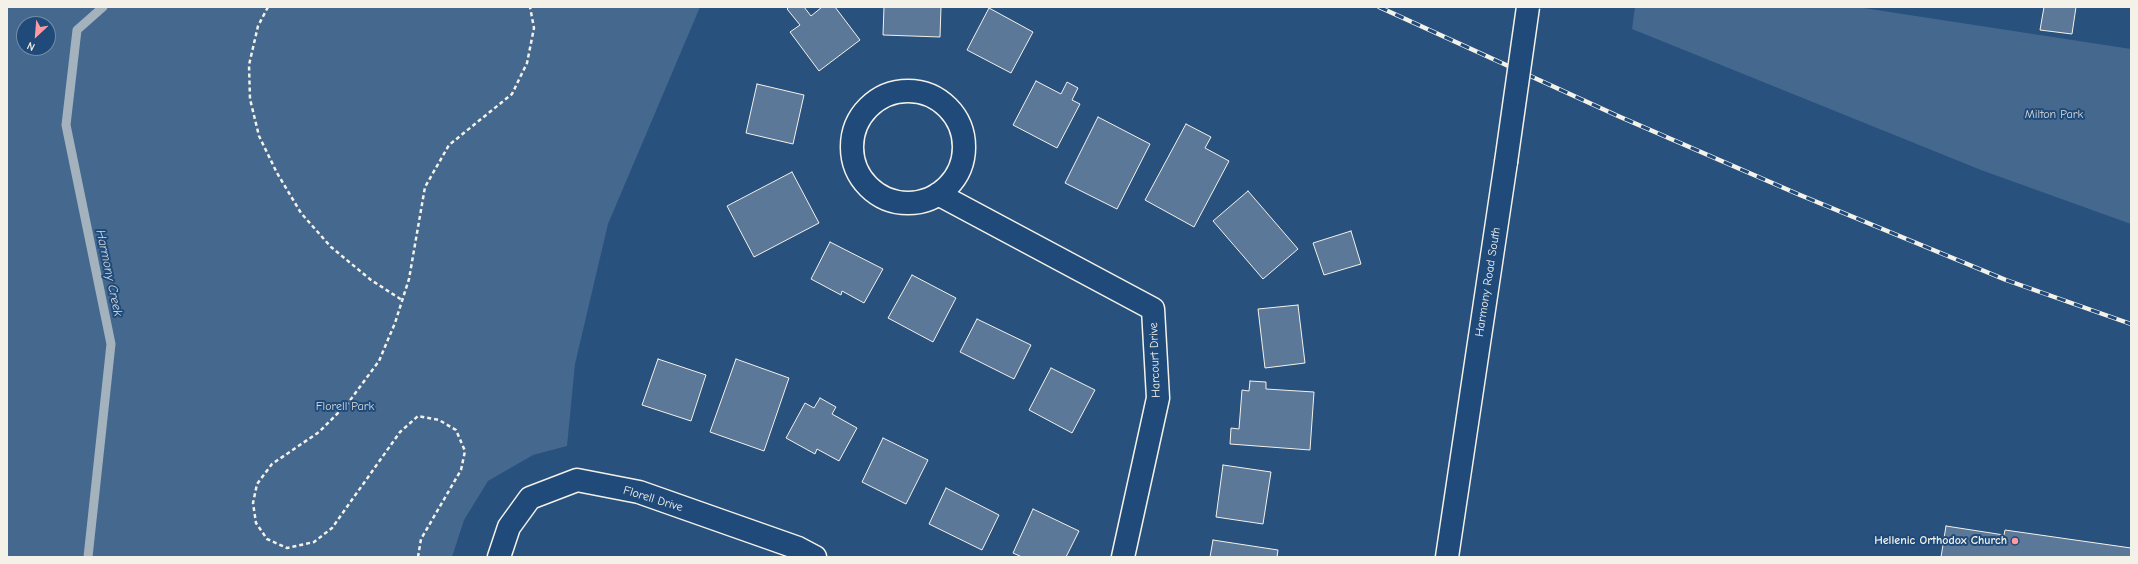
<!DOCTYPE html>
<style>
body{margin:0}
#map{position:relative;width:2138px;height:564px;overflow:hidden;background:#28517e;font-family:"Comic Neue",sans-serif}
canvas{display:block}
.frame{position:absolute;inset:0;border:8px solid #f4f1e8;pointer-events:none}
.north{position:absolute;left:16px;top:16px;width:40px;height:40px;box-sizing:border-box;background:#1f4a7a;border:1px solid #748da6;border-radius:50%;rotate:206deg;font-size:11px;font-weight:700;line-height:16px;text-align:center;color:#f4f1e8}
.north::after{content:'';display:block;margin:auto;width:14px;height:18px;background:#ff9aa2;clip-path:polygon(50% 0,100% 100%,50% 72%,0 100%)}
</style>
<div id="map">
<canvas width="2138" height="564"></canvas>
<div class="frame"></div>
<div class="north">N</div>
</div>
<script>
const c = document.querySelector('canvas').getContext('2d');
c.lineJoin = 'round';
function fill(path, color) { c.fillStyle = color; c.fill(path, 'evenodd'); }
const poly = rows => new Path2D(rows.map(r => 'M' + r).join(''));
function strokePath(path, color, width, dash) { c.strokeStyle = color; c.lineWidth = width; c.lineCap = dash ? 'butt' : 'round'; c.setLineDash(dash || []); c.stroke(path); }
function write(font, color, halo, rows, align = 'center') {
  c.font = font + ' "Comic Neue",sans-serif'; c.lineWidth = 4; c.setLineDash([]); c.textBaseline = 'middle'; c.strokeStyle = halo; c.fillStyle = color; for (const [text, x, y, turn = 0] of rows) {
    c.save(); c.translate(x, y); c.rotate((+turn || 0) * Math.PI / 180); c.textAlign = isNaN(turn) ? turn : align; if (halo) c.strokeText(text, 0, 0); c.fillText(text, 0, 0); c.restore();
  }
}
const green = poly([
 [7,7,700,7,608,224,575,364,567,446,533,455,488,481,464,520,452,557,7,557],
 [24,24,48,24,48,48,24,48],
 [1635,7,1857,7,2131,49,2131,224,1981,170,1632,29]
]);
const stream = poly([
 [88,557,111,344,66,125,77,30,103,7]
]);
const building = poly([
 [789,7,804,7,811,16,822,7,835,7,860,40,819,71,790,32,800,25,787,9,789,7],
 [884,7,941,7,940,37,883,35,884,7],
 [2044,7,2076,7,2072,34,2040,30,2044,7],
 [989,8,1033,32,1011,73,967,50,989,8],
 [1036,81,1061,94,1067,82,1078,88,1072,100,1080,104,1057,148,1013,125,1036,81],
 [757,84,804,95,793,144,746,133,757,84],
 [1098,117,1150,144,1117,209,1065,183,1098,117],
 [1186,124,1211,137,1205,148,1229,161,1194,227,1145,200,1186,124],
 [792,172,819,223,754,257,727,206,792,172],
 [1248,191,1298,249,1263,279,1213,221,1248,191],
 [1351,231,1361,264,1324,275,1313,243,1351,231],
 [830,242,883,269,864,303,842,291,841,295,811,279,830,242],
 [912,275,956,298,933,342,888,318,912,275],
 [1298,305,1305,363,1265,368,1258,309,1298,305],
 [977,319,1031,345,1014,379,960,352,977,319],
 [658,359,706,375,691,421,642,405,658,359],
 [736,359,789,378,764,451,710,432,736,359],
 [1051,368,1095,390,1072,433,1029,410,1051,368],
 [1250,381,1266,382,1266,389,1314,392,1310,450,1230,444,1231,428,1239,429,1242,390,1249,391,1250,381],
 [820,398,836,407,832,414,857,428,839,461,817,449,815,454,786,438,805,403,814,408,820,398],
 [883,438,928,460,906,504,862,482,883,438],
 [1223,465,1271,472,1263,524,1216,517,1223,465],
 [946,488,999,515,982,550,929,524,946,488],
 [1033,509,1079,531,1066,557,1022,557,1013,553,1033,509],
 [1946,526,2004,535,2005,530,2131,548,2131,557,1941,557,1946,526],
 [1213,540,1278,550,1277,557,1210,557,1213,540]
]);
const path = poly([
 [268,7,258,26,249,65,250,99,259,136,277,173,301,213,331,247,371,280,402,300],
 [418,557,421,539,461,470,465,451,456,430,439,420,418,416,400,432,332,528,314,542,287,548,267,539,256,523,253,503,257,484,272,464,319,432,348,403,379,361,395,323,409,279,425,187,449,145,512,94,527,63,534,28,530,7]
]);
const street = poly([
 '852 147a56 56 0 1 1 112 0a56 56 0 1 1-112 0Z',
 [938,194,1153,309,1158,398,1123,557],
 [499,557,509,527,530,498,577,480,639,492,798,548,815,557]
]);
const secondary = poly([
 [1447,557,1506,162]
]);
const rail = poly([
 [1379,7,1618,116,1800,195,2006,280,2131,324]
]);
const secondaryBridge = poly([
 [1506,162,1528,7]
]);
const markers = [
 [2015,541,4,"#ff9aa2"]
];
const parkNames = [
 ["Milton Park",2054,115],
 ["Florell Park",345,407]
];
const streetNames = [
 ["Harmony Road South",1488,282,-81],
 ["Harcourt Drive",1155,360,-92],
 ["Florell Drive",653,499,17]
];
const poiNames = [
 ["Hellenic Orthodox Church",2007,541]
];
const waterNames = [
 ["Harmony Creek",109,273,78]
];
fill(green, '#45688e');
strokePath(stream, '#a4b2be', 9);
fill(building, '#5b7899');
strokePath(building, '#f4f1e8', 1);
strokePath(street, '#f4f1e8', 25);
strokePath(secondary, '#f4f1e8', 25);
strokePath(path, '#f4f1e8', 2.5, [4, 3]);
strokePath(street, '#1f4a7a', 22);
strokePath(secondary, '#1f4a7a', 22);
strokePath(rail, '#f4f1e8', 4.5);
strokePath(rail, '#1f4a7a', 3, [9]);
strokePath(secondaryBridge, '#f4f1e8', 25, []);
strokePath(secondaryBridge, '#1f4a7a', 22);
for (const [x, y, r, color] of markers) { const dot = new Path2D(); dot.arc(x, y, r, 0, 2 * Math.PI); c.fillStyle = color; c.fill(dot); strokePath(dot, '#1f4a7a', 1.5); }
write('12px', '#dadcda', '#1f4a7a', parkNames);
write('12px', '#f4f1e8', '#1f4a7a', streetNames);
write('bold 12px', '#f4f1e8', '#1f4a7a', poiNames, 'right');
write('italic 13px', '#d9dcda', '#1f4a7a', waterNames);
</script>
